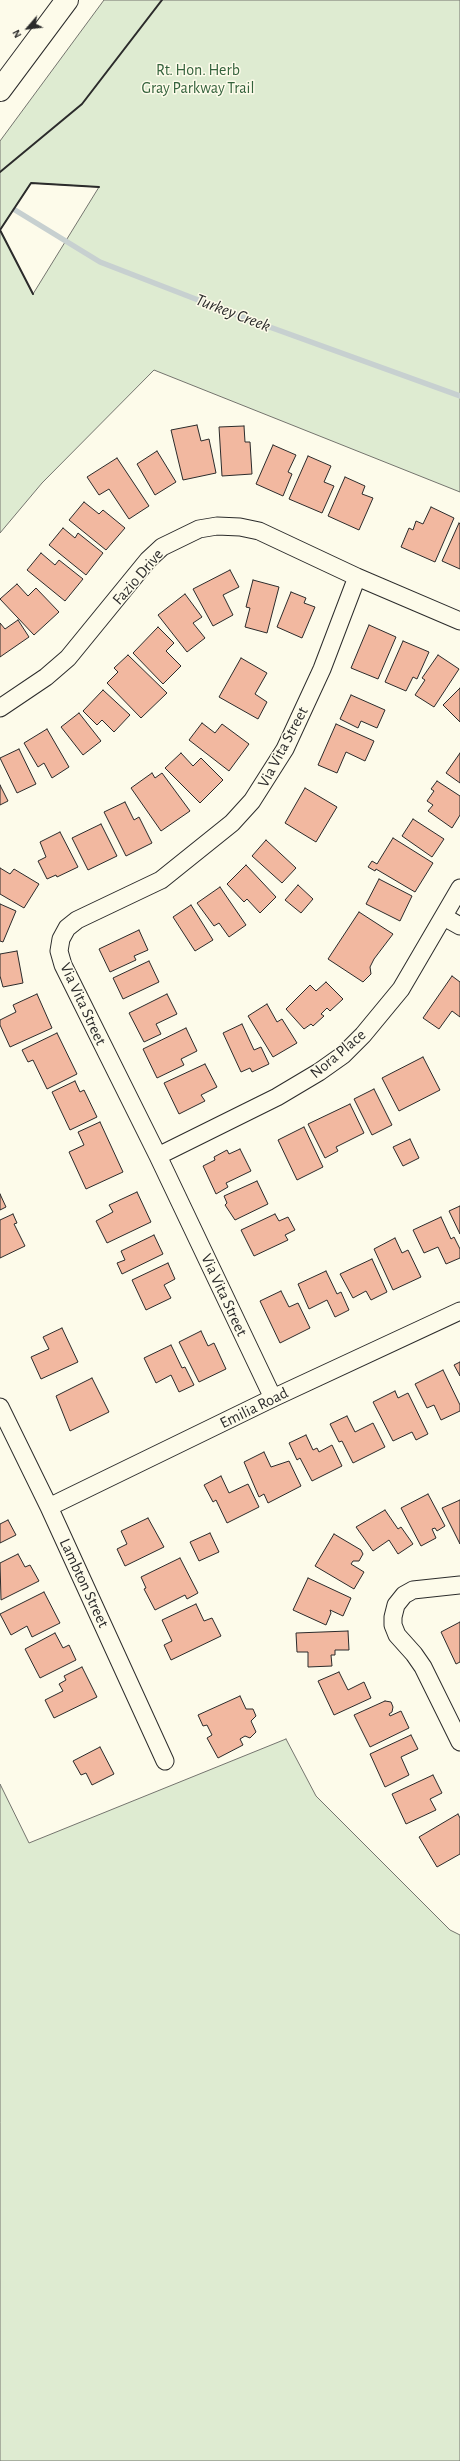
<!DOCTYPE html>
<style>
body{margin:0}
#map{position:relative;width:460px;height:2461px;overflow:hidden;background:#fdfbea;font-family:"Alegreya Sans",sans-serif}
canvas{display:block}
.north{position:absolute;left:8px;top:8px;width:40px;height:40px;-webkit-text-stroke:3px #fdfbea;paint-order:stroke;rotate:242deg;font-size:11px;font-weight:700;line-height:16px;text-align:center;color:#2b2b2b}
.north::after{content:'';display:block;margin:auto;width:14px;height:18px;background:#2b2b2b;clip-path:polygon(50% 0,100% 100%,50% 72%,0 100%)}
</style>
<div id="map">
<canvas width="460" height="2461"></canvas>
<div class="north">N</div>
</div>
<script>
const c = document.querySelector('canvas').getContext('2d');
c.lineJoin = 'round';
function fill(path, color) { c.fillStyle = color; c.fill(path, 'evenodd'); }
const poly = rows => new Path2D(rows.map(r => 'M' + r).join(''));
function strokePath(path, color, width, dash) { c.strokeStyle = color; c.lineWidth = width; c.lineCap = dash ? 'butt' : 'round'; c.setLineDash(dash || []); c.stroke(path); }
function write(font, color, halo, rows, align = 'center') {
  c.font = font + ' "Alegreya Sans",sans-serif'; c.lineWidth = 3; c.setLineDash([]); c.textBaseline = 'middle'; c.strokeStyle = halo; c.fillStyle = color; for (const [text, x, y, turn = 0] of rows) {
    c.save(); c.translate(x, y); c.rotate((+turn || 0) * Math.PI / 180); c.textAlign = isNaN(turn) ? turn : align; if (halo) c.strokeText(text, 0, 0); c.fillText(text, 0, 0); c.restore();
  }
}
const green = poly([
 [104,0,460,0,460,492,154,370,42,483,0,533,0,230,33,294,99,187,31,183,0,230,0,141,104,0],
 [286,1739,316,1796,450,1930,460,1935,460,2461,0,2461,0,1784,29,1843,286,1739]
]);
const stream = poly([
 [15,210,100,262,242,317,460,396]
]);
const building = poly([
 [197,425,201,441,209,439,216,473,183,480,171,430,197,425],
 [244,426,245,442,250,442,252,474,222,476,219,427,244,426],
 [273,445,296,455,288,472,292,474,283,496,256,484,273,445],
 [157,451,176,482,155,495,137,464,157,451],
 [308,456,331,466,324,482,334,486,322,513,289,499,308,456],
 [117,458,149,506,129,519,109,489,99,495,87,477,117,458],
 [345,477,365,486,362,494,373,498,359,530,328,516,345,477],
 [84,502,99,514,103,510,125,528,106,550,69,520,84,502],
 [431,507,454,518,435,562,401,547,409,528,413,530,416,521,423,524,431,507],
 [459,523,460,524,460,569,442,561,459,523],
 [63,528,75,538,78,533,103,553,86,575,49,545,63,528],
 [41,553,55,565,59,560,83,579,65,601,27,570,41,553],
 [230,570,239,587,223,595,233,615,213,626,193,589,230,570],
 [253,580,279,587,267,633,245,627,250,608,246,607,253,580],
 [17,584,28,596,36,588,59,612,34,635,0,599,17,584],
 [291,592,306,598,304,603,315,607,302,638,277,627,291,592],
 [185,594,202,617,193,623,205,638,187,652,158,615,185,594],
 [18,620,29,637,0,657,0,623,5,629,18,620],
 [369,625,396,637,378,679,351,668,369,625],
 [158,627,174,643,166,651,181,666,163,684,133,653,158,627],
 [403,641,429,652,417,679,413,677,406,691,385,682,403,641],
 [128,655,167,693,141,718,107,683,118,672,114,668,128,655],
 [438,655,459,669,434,707,415,695,425,680,422,678,438,655],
 [241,658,267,673,255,694,267,702,258,719,219,697,241,658],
 [460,688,460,722,443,705,460,688],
 [103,690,130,715,114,732,102,720,97,725,83,711,103,690],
 [351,695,385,710,377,728,361,721,358,728,340,719,351,695],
 [79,713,101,741,83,755,61,727,79,713],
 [202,723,215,733,222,724,249,744,229,771,189,740,202,723],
 [336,724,374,741,365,761,346,752,337,773,318,765,336,724],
 [47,729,69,767,52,778,44,763,38,767,24,743,47,729],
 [19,749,36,784,17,793,0,758,19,749],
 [181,753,193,766,201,758,223,780,200,803,165,768,181,753],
 [460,753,460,783,446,773,460,753],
 [152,773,155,778,162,773,190,811,161,831,131,788,152,773],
 [437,781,460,796,460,815,452,828,428,811,433,805,427,801,434,791,431,789,437,781],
 [0,785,8,801,0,805,0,785],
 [305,788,337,807,316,842,285,823,305,788],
 [125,802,134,820,139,817,152,843,126,856,104,812,125,802],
 [413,819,444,839,432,857,402,836,413,819],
 [101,824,117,856,88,870,72,838,101,824],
 [60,832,78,867,57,877,56,875,47,879,38,861,46,857,40,842,60,832],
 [393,838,433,863,415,892,376,869,375,871,368,867,372,861,377,864,393,838],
 [266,840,296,868,282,883,252,856,266,840],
 [246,865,276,897,260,913,247,899,244,902,227,884,246,865],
 [0,868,10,874,14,869,39,884,24,908,0,894,0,868],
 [379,879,412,896,400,921,366,904,379,879],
 [298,885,313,899,301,913,285,900,298,885],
 [220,887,246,925,229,937,219,923,214,926,197,903,220,887],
 [0,904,16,911,3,942,0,941,0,904],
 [191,905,213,940,195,951,173,917,191,905],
 [359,912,393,934,374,959,370,967,371,974,363,982,328,959,359,912],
 [139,930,148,950,134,956,136,960,110,972,99,949,139,930],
 [17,951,23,983,3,987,0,976,0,954,17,951],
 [149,961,159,982,123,999,113,978,149,961],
 [452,976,460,982,460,1017,452,1011,439,1029,423,1018,452,976],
 [326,982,343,999,330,1011,327,1008,321,1014,324,1016,313,1026,311,1024,304,1029,286,1009,310,985,316,991,326,982],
 [37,994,52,1028,10,1047,0,1025,0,1020,16,1012,13,1005,37,994],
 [167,994,177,1014,156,1024,161,1034,144,1042,129,1013,167,994],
 [267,1004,277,1022,282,1019,297,1043,273,1057,248,1016,267,1004],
 [242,1024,254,1050,261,1047,269,1064,252,1072,250,1068,241,1072,223,1033,242,1024],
 [186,1028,197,1051,181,1059,184,1065,157,1078,143,1049,186,1028],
 [57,1033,77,1074,47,1089,33,1060,28,1062,22,1050,57,1033],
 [423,1057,440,1090,399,1111,382,1078,423,1057],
 [205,1064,217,1087,201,1095,205,1101,179,1114,164,1083,205,1064],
 [75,1081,80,1092,84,1090,97,1117,70,1130,52,1092,75,1081],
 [374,1089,392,1125,372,1135,354,1099,374,1089],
 [350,1104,364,1133,336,1147,338,1151,325,1158,308,1124,350,1104],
 [100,1122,123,1172,86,1189,69,1152,84,1145,78,1132,100,1122],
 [304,1127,323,1167,297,1180,278,1140,304,1127],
 [410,1139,419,1158,403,1166,393,1147,410,1139],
 [240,1149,251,1171,226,1183,228,1187,216,1194,203,1166,215,1160,214,1157,227,1150,229,1154,240,1149],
 [257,1181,268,1204,235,1220,225,1205,227,1203,224,1196,257,1181],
 [137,1192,151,1222,107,1243,96,1221,113,1212,109,1205,137,1192],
 [0,1194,6,1207,0,1210,0,1194],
 [460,1206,460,1234,449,1211,460,1206],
 [13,1214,17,1223,14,1224,25,1246,0,1258,0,1220,13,1214],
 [275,1214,279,1221,288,1217,295,1230,285,1235,288,1240,254,1256,241,1230,275,1214],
 [441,1217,451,1239,454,1237,460,1249,460,1258,446,1264,438,1247,424,1253,413,1230,441,1217],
 [154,1235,163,1254,122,1274,117,1263,125,1260,121,1251,154,1235],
 [395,1238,402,1253,408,1250,421,1277,393,1290,374,1249,395,1238],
 [372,1259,387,1292,371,1300,366,1291,353,1298,340,1274,372,1259],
 [168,1263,175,1279,164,1285,171,1298,146,1310,132,1280,168,1263],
 [326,1271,337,1294,341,1292,349,1310,335,1317,327,1300,309,1309,298,1284,326,1271],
 [281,1291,289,1307,298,1303,310,1328,280,1343,260,1301,281,1291],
 [62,1328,78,1362,41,1379,31,1357,49,1349,43,1337,62,1328],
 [201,1331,208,1346,214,1343,226,1369,199,1382,179,1342,201,1331],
 [171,1345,182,1368,185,1367,194,1385,179,1392,171,1375,156,1383,144,1358,171,1345],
 [460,1362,460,1376,454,1365,460,1362],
 [443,1370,460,1405,460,1411,441,1420,434,1405,427,1408,415,1384,443,1370],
 [92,1378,109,1412,70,1431,56,1396,92,1378],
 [395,1391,398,1398,408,1393,428,1434,416,1440,412,1432,393,1441,373,1402,395,1391],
 [347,1416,355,1432,373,1423,385,1447,353,1463,342,1441,339,1442,330,1424,347,1416],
 [306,1435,313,1450,317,1448,319,1452,332,1445,342,1466,312,1481,300,1458,297,1460,289,1443,306,1435],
 [264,1452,271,1467,289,1461,301,1486,268,1503,264,1494,259,1497,244,1462,264,1452],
 [221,1476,229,1493,248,1484,259,1507,227,1523,216,1500,213,1502,204,1485,221,1476],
 [428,1494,445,1526,437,1531,435,1528,432,1529,436,1538,421,1546,401,1508,428,1494],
 [460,1500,460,1544,442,1508,460,1500],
 [385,1510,398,1529,401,1527,413,1544,398,1554,389,1540,373,1551,356,1527,385,1510],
 [148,1518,164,1547,125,1566,117,1549,127,1544,121,1531,148,1518],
 [8,1520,16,1535,0,1543,0,1524,8,1520],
 [210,1533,219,1552,199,1561,190,1542,210,1533],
 [334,1534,361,1550,363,1554,359,1561,353,1561,351,1564,364,1572,354,1589,315,1566,334,1534],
 [18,1554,25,1567,30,1565,39,1581,1,1600,0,1563,18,1554],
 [180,1558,198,1593,187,1599,185,1595,155,1610,144,1589,146,1588,141,1577,180,1558],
 [308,1578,351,1598,343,1616,330,1610,331,1613,326,1625,293,1610,308,1578],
 [44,1592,60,1623,32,1637,27,1626,11,1635,0,1614,44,1592],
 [196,1604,204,1621,212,1618,221,1636,171,1660,164,1645,172,1641,162,1620,196,1604],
 [460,1622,460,1662,456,1664,441,1632,460,1622],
 [348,1631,349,1650,335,1650,335,1655,331,1655,332,1666,308,1667,308,1652,297,1652,296,1633,348,1631],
 [55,1633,63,1648,69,1645,76,1660,40,1678,25,1649,55,1633],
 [82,1667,97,1697,54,1718,45,1700,63,1691,59,1684,66,1680,64,1676,82,1667],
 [339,1672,348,1690,364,1682,371,1698,334,1715,318,1681,339,1672],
 [240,1696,246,1709,253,1709,256,1716,251,1721,256,1732,250,1738,245,1736,240,1739,243,1745,218,1758,207,1738,212,1735,207,1725,203,1726,198,1715,240,1696],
 [385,1701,391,1702,393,1707,392,1712,389,1714,390,1716,401,1711,409,1728,370,1747,354,1715,385,1701],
 [411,1735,418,1749,401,1757,409,1775,385,1787,370,1754,411,1735],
 [100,1747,114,1774,92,1785,86,1773,81,1775,73,1761,100,1747],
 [433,1775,442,1793,430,1799,436,1810,406,1824,392,1794,433,1775],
 [458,1814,460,1818,460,1854,437,1867,419,1837,458,1814]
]);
const street = poly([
 [0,708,46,677,68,658,148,560,162,547,199,529,217,526,240,527,259,531,357,577,460,621],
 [444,917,460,926],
 [158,1156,277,1097,319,1072,343,1055,363,1035,401,989,460,888],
 [273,1398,158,1156,63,965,59,951,61,939,67,928,77,920,161,880,232,823,252,801,285,749,322,669,357,577],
 [0,1407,49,1507,165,1761],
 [49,1507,273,1398,460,1311],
 [460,1585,413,1590,404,1595,396,1605,393,1617,393,1625,397,1635,414,1654,423,1667,460,1742]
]);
const highway = poly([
 [0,90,67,0]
]);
const wall = poly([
 [0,172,82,104,162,0],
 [0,230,31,183,99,187],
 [0,230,33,294]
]);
const parkNames = [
 ["Rt. Hon. Herb",198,70],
 ["Gray Parkway Trail",198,88]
];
const streetNames = [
 ["Fazio Drive",138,577,-49],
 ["Via Vita Street",283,747,-62],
 ["Via Vita Street",83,1004,65],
 ["Nora Place",338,1054,-40],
 ["Via Vita Street",224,1295,65],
 ["Emilia Road",254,1408,-26],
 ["Lambton Street",84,1583,65]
];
const waterNames = [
 ["Turkey Creek",233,313,21]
];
fill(green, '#deebd1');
strokePath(green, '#74746e', 1);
strokePath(stream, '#c7d0d0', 5.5);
fill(building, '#f2b8a0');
strokePath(building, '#2b2b2b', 1);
strokePath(street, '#2b2b2b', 19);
strokePath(highway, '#2b2b2b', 24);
strokePath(street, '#fdfbea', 17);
strokePath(highway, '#fdfbea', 22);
strokePath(wall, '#2b2b2b', 2);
write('16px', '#34623c', '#fdfbea', parkNames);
write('16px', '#2b2b2b', '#fdfbea', streetNames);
write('italic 17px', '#2b2b2b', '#fdfbea', waterNames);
</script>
